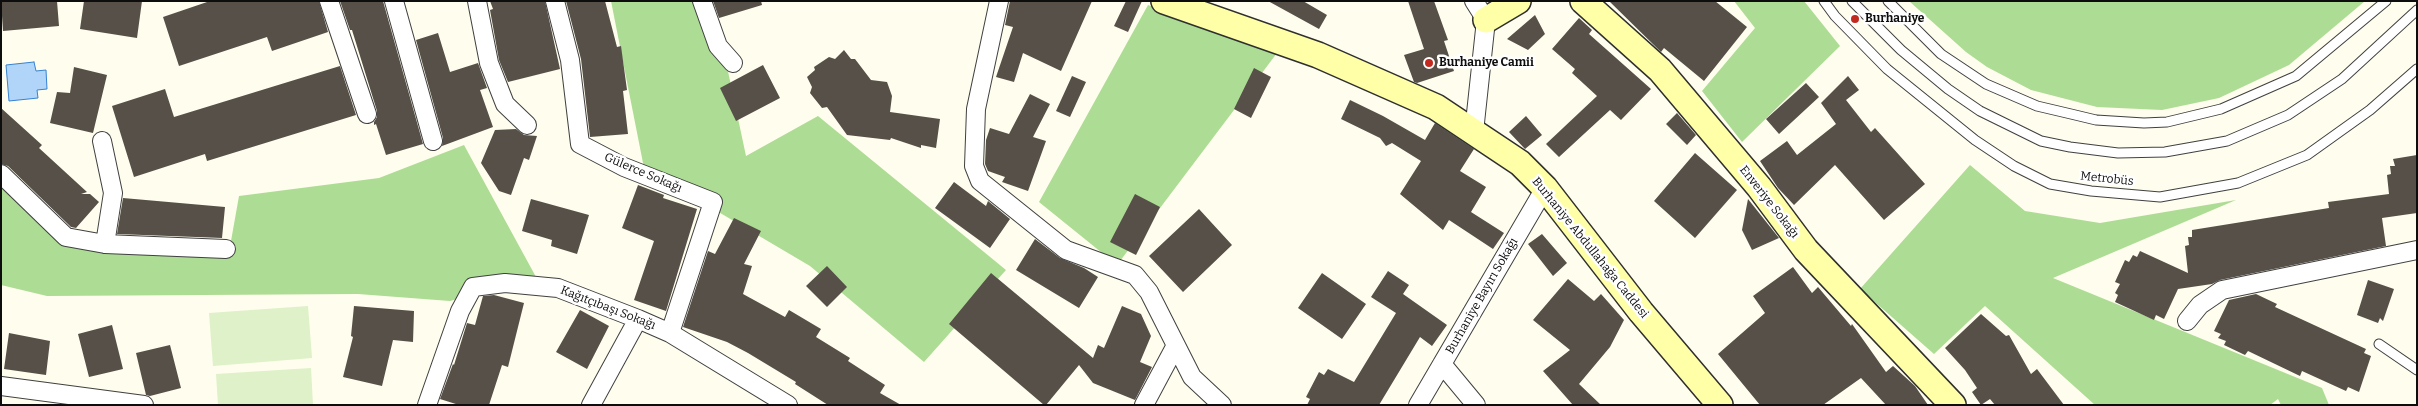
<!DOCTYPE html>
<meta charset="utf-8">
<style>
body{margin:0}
#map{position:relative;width:2418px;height:406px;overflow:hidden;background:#fffded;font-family:Bitter,serif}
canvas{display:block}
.frame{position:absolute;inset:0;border:2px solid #0d0d0d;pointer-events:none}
</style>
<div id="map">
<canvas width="2418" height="406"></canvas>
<div class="frame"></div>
</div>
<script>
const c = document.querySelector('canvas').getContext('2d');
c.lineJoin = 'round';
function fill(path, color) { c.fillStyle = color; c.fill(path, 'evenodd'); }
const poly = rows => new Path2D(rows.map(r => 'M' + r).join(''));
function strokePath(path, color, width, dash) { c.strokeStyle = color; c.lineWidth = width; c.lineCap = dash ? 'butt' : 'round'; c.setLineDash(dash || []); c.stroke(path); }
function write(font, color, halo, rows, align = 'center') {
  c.font = font + ' Bitter,serif'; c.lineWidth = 5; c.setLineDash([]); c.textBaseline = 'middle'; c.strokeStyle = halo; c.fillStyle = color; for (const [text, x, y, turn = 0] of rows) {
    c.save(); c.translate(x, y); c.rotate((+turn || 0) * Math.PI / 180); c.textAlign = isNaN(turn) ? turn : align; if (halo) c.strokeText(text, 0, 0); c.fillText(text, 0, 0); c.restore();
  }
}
const forest = poly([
 [611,1,713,1,746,156,818,116,1006,270,924,362,810,266,644,168],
 [1734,1,1804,1,1840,46,1742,142,1702,91,1755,28],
 [1909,1,2365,1,2289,65,2219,98,2162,110,2097,107,2031,90,1987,67,1966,52],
 [1148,5,1277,53,1117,265,1039,202],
 [464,145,536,277,450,301,358,294,47,296,1,285,1,172,75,241,231,241,239,196,379,178],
 [1970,165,2025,211,2100,223,2236,200,2053,278,2322,388,2329,405,2281,405,2278,399,2270,405,2095,405,1985,306,1934,354,1860,289]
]);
const pitch = poly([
 [308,306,312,358,213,366,209,313],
 [311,368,313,405,218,405,216,374]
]);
const water = poly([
 [34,62,36,71,46,70,47,89,37,90,38,98,9,101,6,65,34,62]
]);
const building = poly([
 [1,1,57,1,59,26,3,31],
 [84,1,142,1,137,38,80,29],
 [210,1,319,1,328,32,272,51,267,37,179,66,163,17],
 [340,1,383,1,423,144,386,155,376,124,374,125,374,122,377,117,377,111,352,30,350,30],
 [490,1,545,1,560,69,508,82,499,60,490,10,493,9],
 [566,1,605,1,617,47,621,46,627,90,623,91,628,134,590,137,581,59],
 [713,1,761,1,762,5,719,18],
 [1010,1,1092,1,1061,71,1023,53,1014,82,996,77,1013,27,1005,25],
 [1126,1,1142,1,1128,32,1114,26],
 [1268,1,1303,1,1327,15,1319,29],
 [1408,1,1434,1,1448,40,1444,41,1454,71,1417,83,1414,82,1404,55,1424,49],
 [1609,1,1715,1,1747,27,1704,81,1664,48,1661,52],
 [1535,15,1545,34,1528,50,1507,39],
 [1579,18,1592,30,1589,34,1651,89,1621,120,1610,110,1559,157,1546,144,1597,96,1572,73,1575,69,1552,49],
 [438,33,450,72,478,63,487,88,480,90,493,127,442,146,443,138,416,40],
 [844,50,851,59,855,59,871,80,887,82,892,96,890,112,940,119,936,148,921,145,921,148,891,138,890,140,847,135,827,107,822,108,810,93,812,87,807,77,815,70,814,67,829,57,835,59],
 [763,65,780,98,736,121,720,88],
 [340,66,356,115,207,161,205,154,134,177,112,106,165,89,174,117],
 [74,67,107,75,93,133,50,123,57,92,70,93],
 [1254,68,1271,77,1251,118,1234,109],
 [1072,76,1086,82,1070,117,1056,111],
 [1848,76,1859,90,1846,100,1871,132,1875,128,1925,184,1884,220,1835,165,1794,205,1778,188,1760,161,1787,141,1797,155,1836,124,1821,103],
 [1806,83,1819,97,1779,134,1766,119],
 [1030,94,1050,104,1033,137,1046,141,1028,191,1002,182,1005,177,988,171,985,164,986,140,990,128,1009,134],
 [1350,100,1383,116,1425,140,1435,123,1474,149,1460,171,1486,187,1471,212,1504,233,1493,249,1449,220,1443,230,1400,194,1421,161,1392,143,1386,146,1380,138,1341,119],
 [1,108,42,145,39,148,87,192,81,194,90,194,99,202,76,228,71,227,8,166,1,164],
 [1677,113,1696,135,1687,145,1666,124],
 [1526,116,1542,135,1525,149,1509,132],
 [516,129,524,135,537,136,529,160,524,158,511,195,499,191,481,163,495,130],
 [1695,153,1737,190,1695,238,1654,201],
 [2417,155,2417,213,2382,218,2386,246,2220,280,2212,284,2178,289,2164,319,2156,315,2154,320,2115,302,2118,295,2115,293,2120,284,2115,282,2125,260,2129,262,2133,255,2137,257,2140,251,2188,273,2185,246,2189,245,2188,237,2192,237,2192,230,2329,208,2328,202,2389,194,2387,175,2391,174,2390,166,2395,166,2393,159],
 [954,182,986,206,988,201,1010,219,990,248,935,208],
 [638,185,664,195,663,198,697,209,666,311,634,300,654,241,622,228],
 [1135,194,1160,207,1136,255,1110,242],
 [123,198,225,207,222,238,117,234],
 [531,199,589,215,577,254,551,246,552,240,522,231],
 [1748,199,1779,238,1752,250,1742,230],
 [1199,209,1232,245,1183,292,1149,256],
 [734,218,761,231,744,264,752,266,743,294,785,317,789,310,821,329,816,337,850,358,848,361,885,385,880,393,901,405,828,405,795,384,796,382,748,353,727,342,683,327,708,251,715,254],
 [1542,234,1567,263,1553,276,1528,244],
 [1035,239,1060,258,1084,268,1098,277,1079,308,1016,270],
 [827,266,847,287,827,307,806,286],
 [1793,267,1812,293,1818,287,1851,326,1852,324,1886,372,1893,366,1915,386,1928,405,1886,405,1861,378,1823,405,1760,405,1718,354,1765,313,1753,296],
 [1388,271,1409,285,1403,294,1447,325,1432,346,1420,337,1379,405,1307,405,1310,399,1306,397,1319,372,1324,375,1328,369,1354,382,1396,313,1371,297],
 [991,273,1093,358,1098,345,1104,348,1122,306,1141,314,1151,336,1140,362,1152,367,1135,400,1093,383,1079,365,1046,405,1044,405,949,324],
 [1322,273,1366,304,1342,339,1298,308],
 [1568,279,1594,301,1601,294,1624,320,1610,347,1579,384,1601,405,1573,405,1543,371,1570,350,1533,320],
 [2368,280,2394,289,2383,321,2380,318,2378,323,2357,315],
 [2256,294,2277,304,2275,307,2366,349,2364,353,2371,356,2359,392,2348,387,2346,391,2302,371,2300,376,2248,351,2245,355,2224,345,2226,341,2218,338,2221,334,2214,331,2229,300],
 [494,295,524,303,508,367,502,365,489,405,459,405,440,399,453,364,454,365,467,323,475,325,483,296],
 [354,306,414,311,413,342,393,340,382,386,343,377,353,337,351,336],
 [580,310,609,326,587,369,556,352],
 [1981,314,2006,336,2009,335,2031,374,2037,369,2064,405,1995,405,1990,399,1981,405,1972,392,1977,388,1965,370,1945,348],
 [112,325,123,369,89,377,78,334],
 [9,333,50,341,46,375,4,369],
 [170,345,181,388,150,396,146,395,136,353]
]);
const lane = poly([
 [1824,1,1835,16,1887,69,1975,140,2014,166,2050,184,2091,191,2160,197,2238,183,2307,155,2370,110,2417,69],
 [1852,1,1901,50,1948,89,1980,111,2041,141,2070,147,2118,153,2165,152,2227,141,2288,115,2342,79,2417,10],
 [1888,1,1941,54,1986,84,2037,106,2071,114,2096,120,2144,123,2167,122,2221,109,2296,76,2386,1],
 [2379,344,2417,370]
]);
const street = poly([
 [329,1,367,114],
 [394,1,433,141],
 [477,1,489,63,505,104,527,125],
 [555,1,570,60,580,144,624,167,713,202,670,333],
 [702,1,718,46,733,63],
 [999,1,976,109,974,166,980,181,1066,250,1135,275,1149,292,1192,377,1222,405],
 [1474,132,1486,20,1474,1],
 [102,141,113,193,105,244],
 [1,174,66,237,105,244,226,249],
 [2187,321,2200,305,2222,290,2417,250],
 [1442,364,1476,405],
 [1,386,144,405],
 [427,405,460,311,473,287,505,283,558,288,638,319,670,333,788,405],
 [591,405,638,319],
 [1144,405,1175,347],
 [1418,405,1545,188]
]);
const secondary = poly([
 [1164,1,1318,55,1436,107,1520,163,1545,188,1641,312,1720,405],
 [1583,1,1660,70,1759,187,1806,250,1953,405],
 [1486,20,1518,1]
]);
const markers = [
 [1855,19,5,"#c22a20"],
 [1429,63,5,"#c22a20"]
];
const poiNames = [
 ["Burhaniye",1865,19],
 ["Burhaniye Camii",1439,63]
];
const streetNames = [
 ["Gülerce Sokağı",643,173,23],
 ["Metrobüs",2107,179,6],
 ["Enveriye Sokağı",1769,202,52],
 ["Burhaniye Abdullahağa Caddesi",1590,248,51],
 ["Burhaniye Bayırı Sokağı",1482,296,-60],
 ["Kağıtçıbaşı Sokağı",608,308,21]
];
fill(forest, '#addc94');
fill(pitch, '#def1c8');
fill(water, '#b0d5f8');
strokePath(water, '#3582d2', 1);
fill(building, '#565049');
strokePath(lane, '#404040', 11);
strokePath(street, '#404040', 20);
strokePath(secondary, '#2f2f2f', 28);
strokePath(lane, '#fff', 9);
strokePath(street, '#fff', 18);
strokePath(secondary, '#ffffa8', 25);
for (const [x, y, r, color] of markers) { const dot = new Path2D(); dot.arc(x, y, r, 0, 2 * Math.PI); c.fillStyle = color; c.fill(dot); strokePath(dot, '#fff', 2); }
write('bold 12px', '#0d0d0d', '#fff', poiNames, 'left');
write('12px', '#0d0d0d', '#fff', streetNames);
</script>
